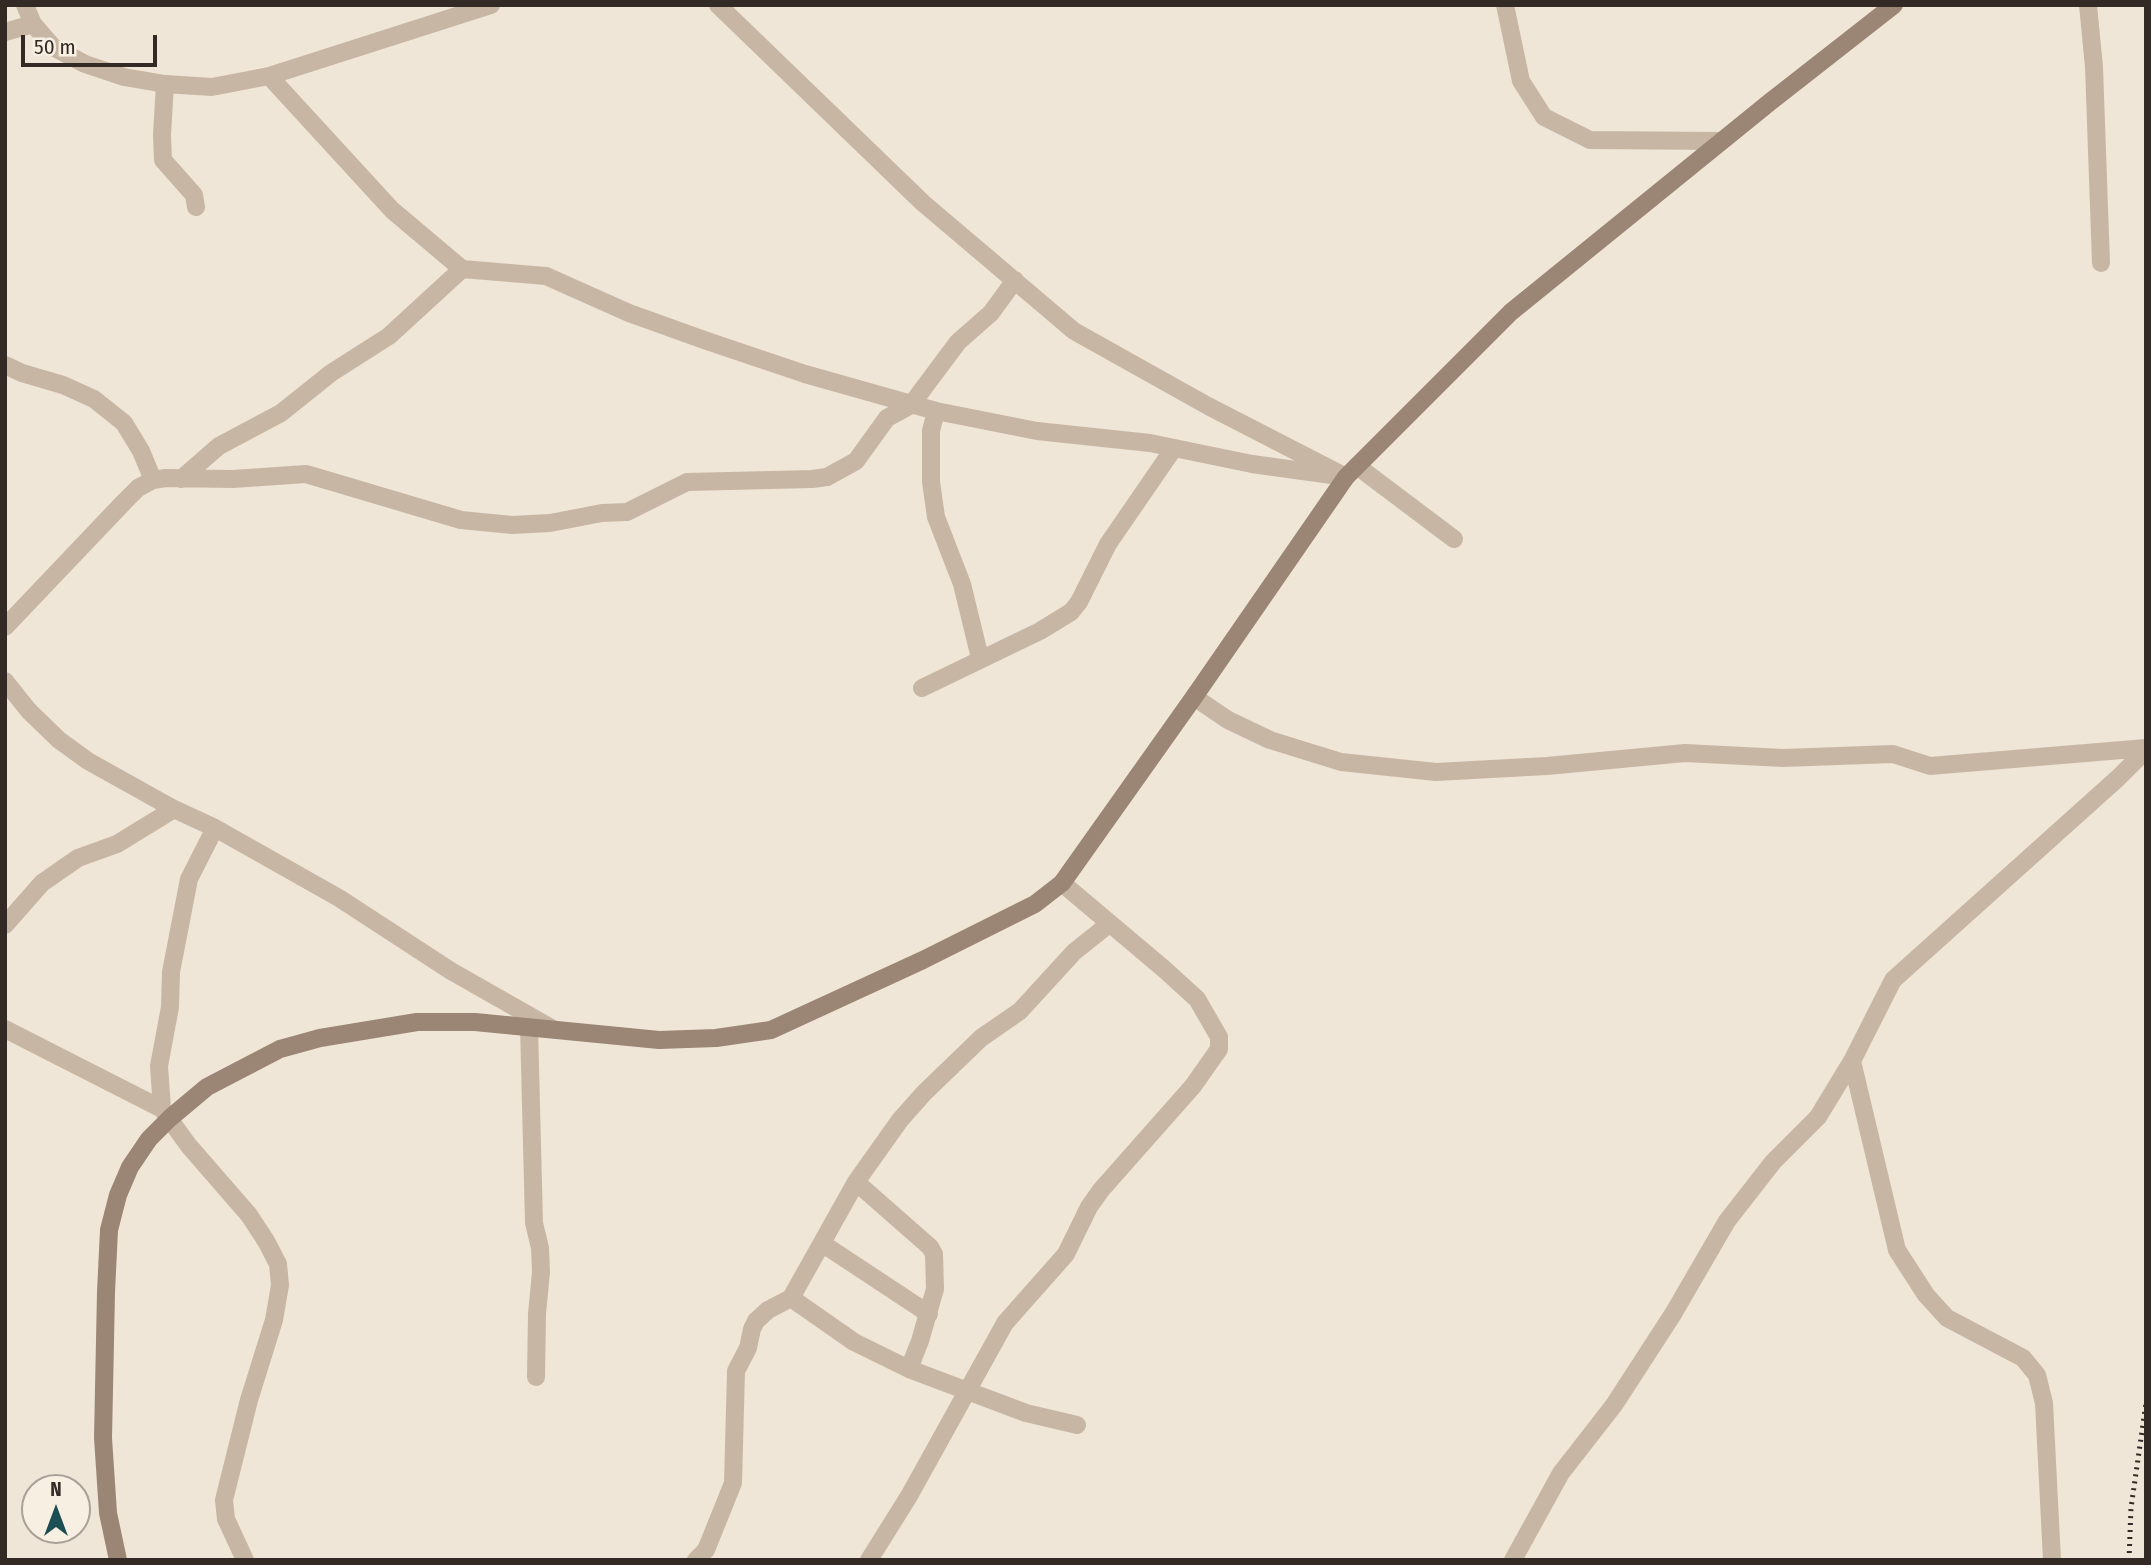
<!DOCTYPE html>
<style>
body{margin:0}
#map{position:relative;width:2151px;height:1565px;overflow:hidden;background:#f0e6d7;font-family:"Fira Sans Condensed",sans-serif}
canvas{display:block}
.frame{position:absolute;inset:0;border:7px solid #332a25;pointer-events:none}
.north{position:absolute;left:21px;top:1474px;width:70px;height:70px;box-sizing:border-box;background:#f8efe3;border:2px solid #a9a097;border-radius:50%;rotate:0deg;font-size:19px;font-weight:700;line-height:28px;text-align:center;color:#332a25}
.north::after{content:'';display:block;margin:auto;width:24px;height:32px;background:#1c4e54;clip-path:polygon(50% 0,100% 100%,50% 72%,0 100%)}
.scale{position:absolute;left:21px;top:35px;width:136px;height:32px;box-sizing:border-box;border:4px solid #332a25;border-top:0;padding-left:9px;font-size:21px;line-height:24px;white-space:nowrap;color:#332a25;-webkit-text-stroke:5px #f8efe3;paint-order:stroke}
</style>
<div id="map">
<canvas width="2151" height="1565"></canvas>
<div class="frame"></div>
<div class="north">N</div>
<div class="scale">50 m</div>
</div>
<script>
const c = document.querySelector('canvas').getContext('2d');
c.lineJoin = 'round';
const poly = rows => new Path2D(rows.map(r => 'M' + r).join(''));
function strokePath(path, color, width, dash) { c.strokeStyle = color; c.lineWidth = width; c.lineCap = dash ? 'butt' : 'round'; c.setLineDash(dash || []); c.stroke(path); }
const street = poly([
 [25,5,33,24,53,47,85,64,124,77,165,84,212,87,269,76,491,5],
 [1505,5,1521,81,1544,117,1590,140,1721,141],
 [2088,5,2094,67,2101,263],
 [5,32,33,24],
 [269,76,392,210,462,269,546,276,629,313,707,341,805,374,936,411,1037,431,1150,443,1252,464,1346,477,1208,406,1074,331,923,203,718,5],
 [165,84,162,135,163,160,194,195,196,207],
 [5,365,22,373,63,385,94,399,124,423,141,451,153,480],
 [936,411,931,431,931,482,936,517,962,584,980,658],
 [1357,466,1454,539],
 [181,479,219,446,281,413,331,373,389,336,462,269],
 [5,627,124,502,138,488,153,480,166,478,233,479,306,474,461,520,512,525,550,523,602,513,627,512,687,482,812,479,827,477,856,461,887,418,911,405,958,342,991,313,1015,280],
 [5,681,29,711,59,740,88,761,174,809,215,828,339,898,451,971,553,1029],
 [922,688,1040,631,1071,612,1079,602,1108,544,1174,448],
 [1194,697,1228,720,1270,740,1341,762,1436,772,1547,766,1685,753,1783,758,1893,754,1930,766,2146,748],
 [215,828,189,879,171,972,170,1007,159,1066,162,1109,189,1146,249,1215,266,1241,278,1264,280,1285,274,1320,249,1400,224,1500,226,1519,245,1560],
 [5,925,42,883,78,858,117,844,174,809],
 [529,1026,534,1223,540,1248,541,1272,537,1314,536,1377],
 [5,1029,162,1109],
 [1852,1061,1897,1250,1926,1295,1947,1318,2023,1358,2037,1375,2044,1403,2052,1560],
 [856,1182,930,1247,934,1254,935,1289,920,1341,909,1369],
 [823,1244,929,1314],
 [791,1298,854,1342,909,1369,1026,1413,1077,1425],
 [696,1560,706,1550,733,1483,736,1371,748,1348,752,1329,756,1321,768,1310,791,1298,856,1182,900,1120,924,1093,981,1038,1020,1011,1074,952,1109,924],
 [869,1560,909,1496,1005,1323,1066,1254,1089,1207,1101,1190,1193,1086,1219,1049,1219,1037,1197,999,1164,969,1062,883],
 [1513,1560,1561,1473,1614,1405,1673,1314,1727,1221,1773,1162,1818,1117,1852,1061,1893,980,2118,778,2146,750]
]);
const secondary = poly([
 [118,1560,108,1513,103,1438,106,1292,109,1230,118,1195,130,1167,149,1139,170,1118,207,1087,280,1049,320,1038,417,1022,475,1022,659,1040,716,1038,771,1030,923,960,1035,904,1062,883,1194,697,1346,477,1511,312,1770,102,1894,5]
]);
const rail = poly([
 [2129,1560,2131,1508,2146,1403]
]);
strokePath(street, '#c8b6a4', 18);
strokePath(secondary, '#9b8575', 18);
strokePath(rail, '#332a25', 5, [2, 5]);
</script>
